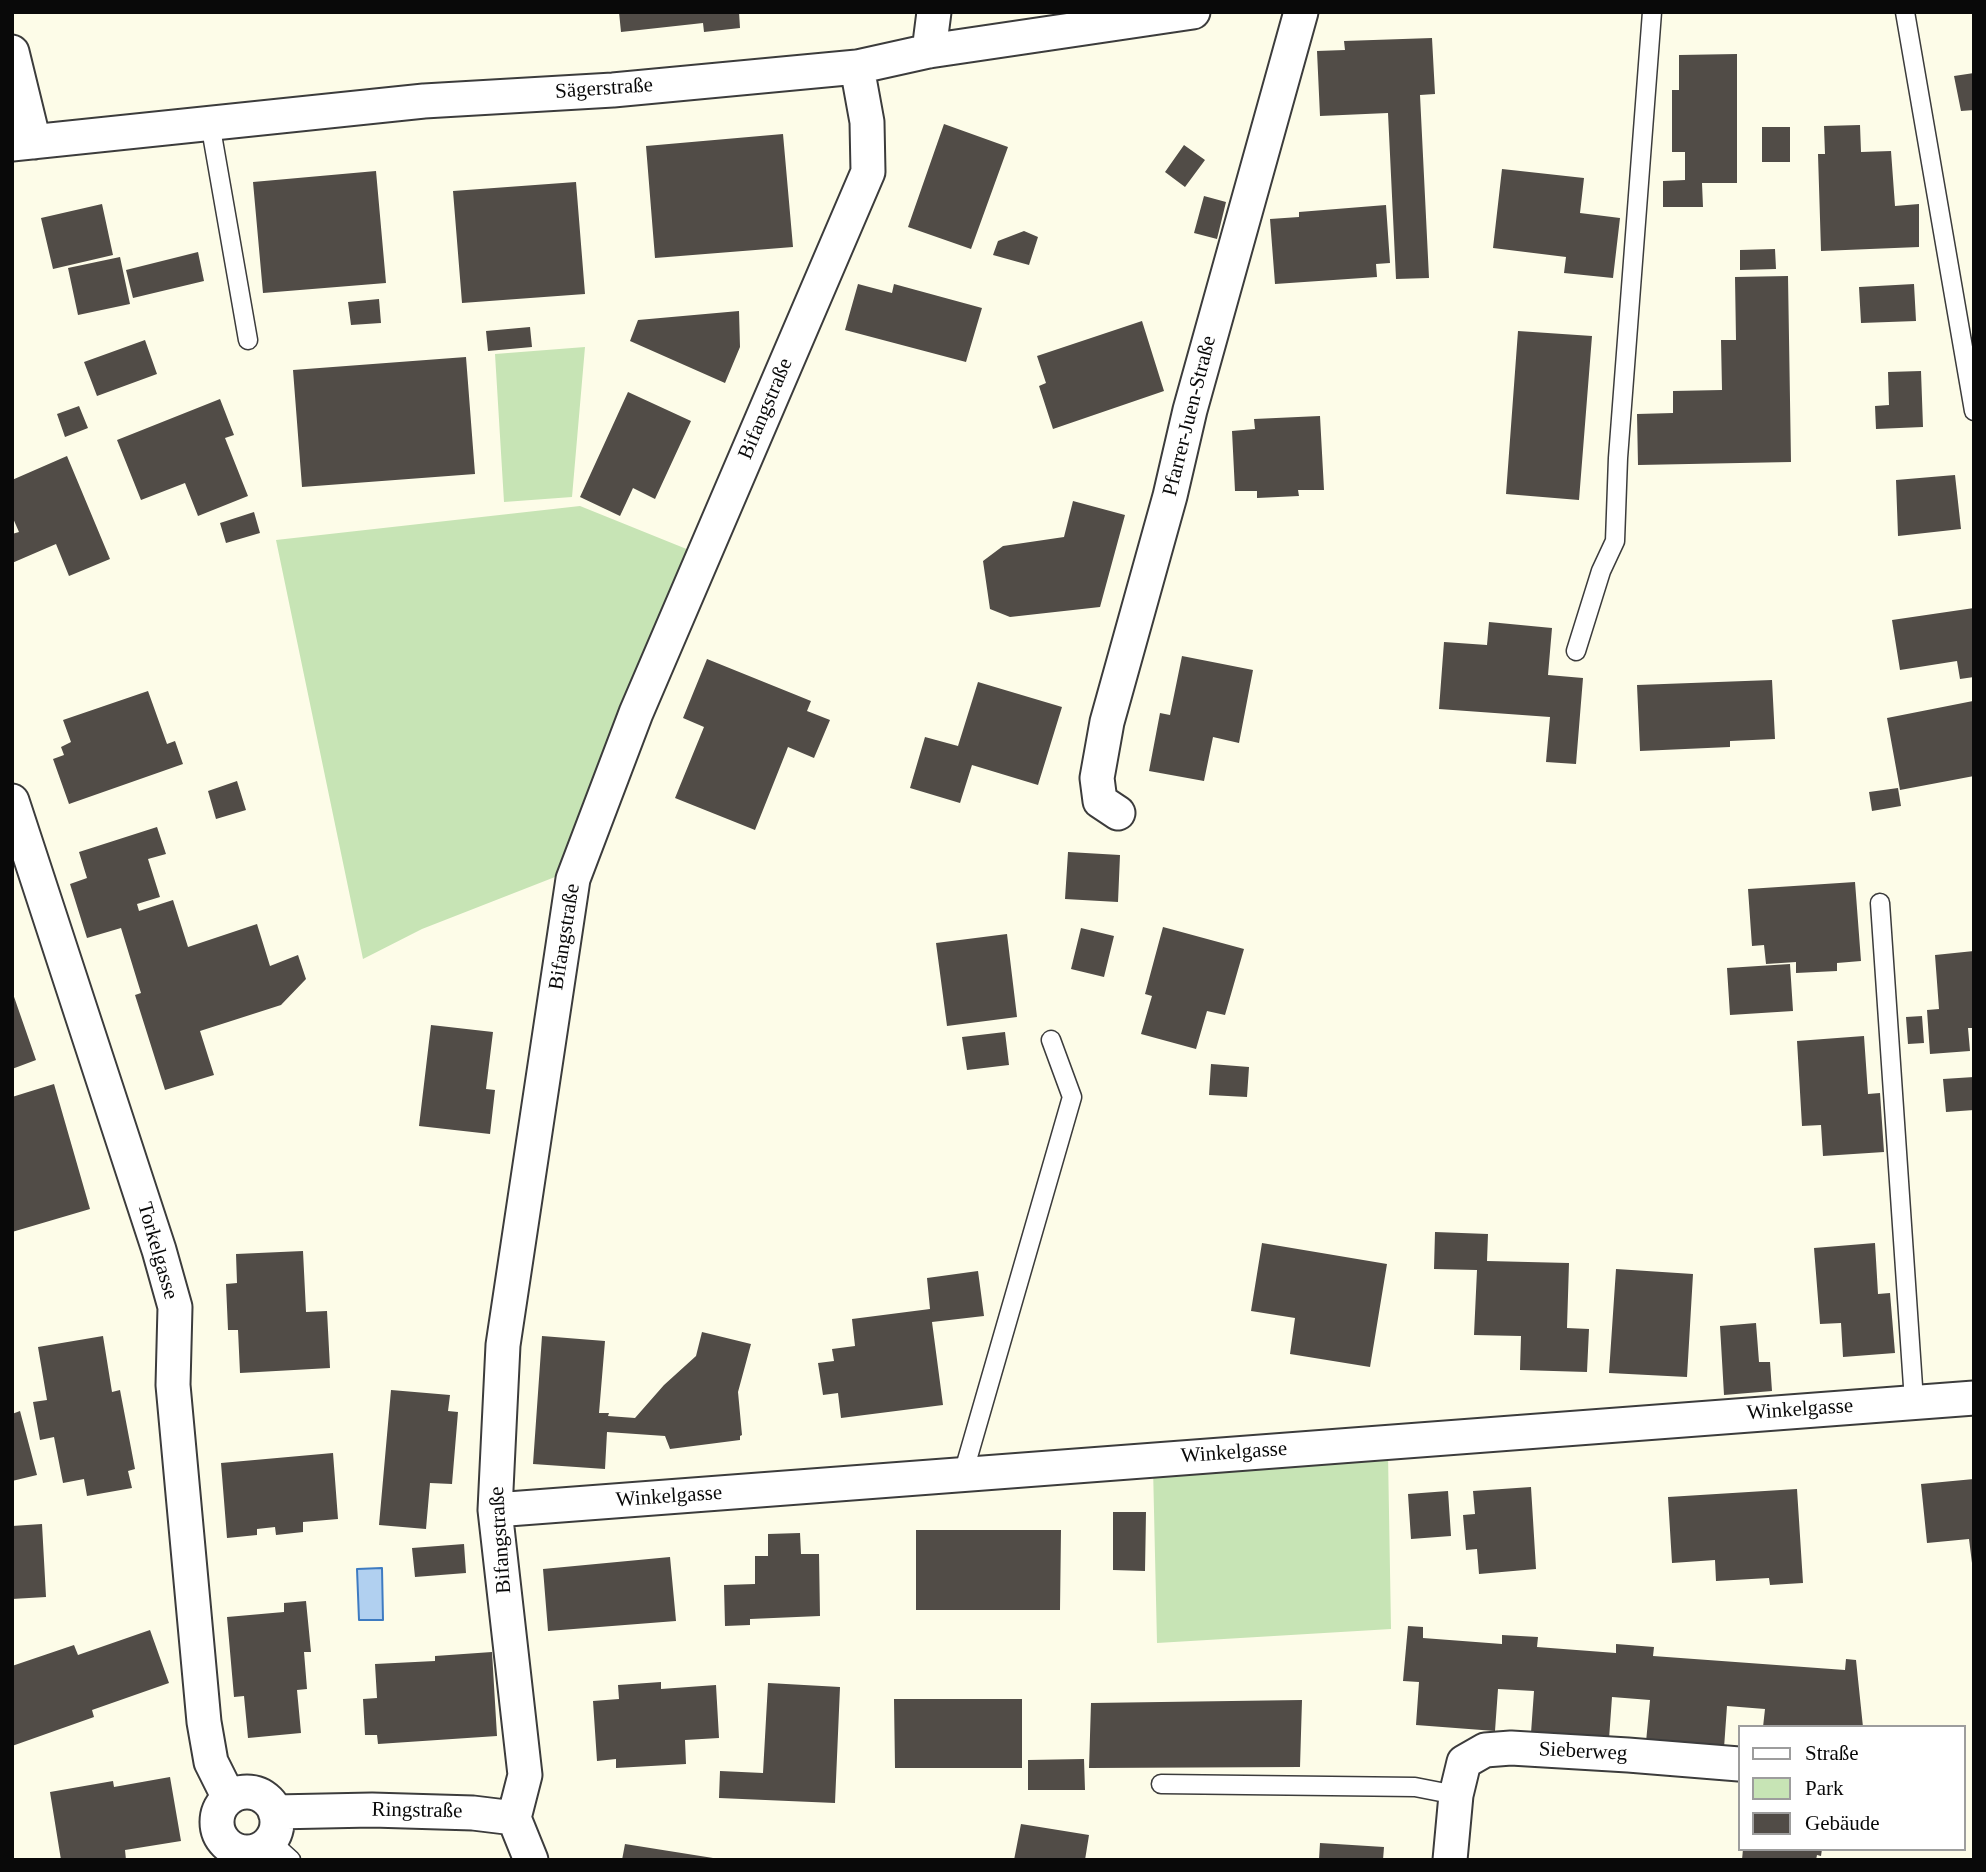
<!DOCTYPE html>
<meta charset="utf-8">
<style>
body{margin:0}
#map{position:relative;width:1986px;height:1872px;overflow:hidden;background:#fdfce8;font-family:Georgia,serif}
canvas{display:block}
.frame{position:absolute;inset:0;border:14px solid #090909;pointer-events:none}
.legend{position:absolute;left:1738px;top:1725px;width:228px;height:126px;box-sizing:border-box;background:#fff;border:2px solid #9d9d9d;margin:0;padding:9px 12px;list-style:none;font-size:21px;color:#090909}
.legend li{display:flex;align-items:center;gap:14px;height:35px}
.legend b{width:35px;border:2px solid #9d9d9d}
</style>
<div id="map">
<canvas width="1986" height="1872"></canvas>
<div class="frame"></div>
<ul class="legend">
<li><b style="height:9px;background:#fff"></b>Straße</li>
<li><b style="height:19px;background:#c7e4b5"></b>Park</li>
<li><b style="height:19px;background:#514c47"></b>Gebäude</li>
</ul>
</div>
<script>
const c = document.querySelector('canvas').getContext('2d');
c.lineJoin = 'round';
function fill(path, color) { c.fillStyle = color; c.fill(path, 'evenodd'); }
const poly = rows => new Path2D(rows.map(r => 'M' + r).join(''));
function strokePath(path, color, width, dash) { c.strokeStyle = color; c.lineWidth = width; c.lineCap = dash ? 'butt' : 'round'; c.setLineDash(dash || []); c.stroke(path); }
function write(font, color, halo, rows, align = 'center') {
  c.font = font + ' Georgia,serif'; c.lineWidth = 7; c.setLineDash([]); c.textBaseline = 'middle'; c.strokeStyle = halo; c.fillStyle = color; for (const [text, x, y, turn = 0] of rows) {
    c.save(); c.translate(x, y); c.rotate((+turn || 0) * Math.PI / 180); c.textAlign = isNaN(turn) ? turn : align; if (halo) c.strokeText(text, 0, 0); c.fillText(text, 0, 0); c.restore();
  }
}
const green = poly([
 [585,347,572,497,504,502,495,354],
 [580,506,689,550,555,877,422,929,363,959,276,540],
 [1388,1454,1391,1629,1157,1643,1153,1467]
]);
const water = poly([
 [382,1568,383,1620,359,1620,357,1569,382,1568]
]);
const building = poly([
 [619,12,739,12,740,28,704,32,703,23,621,32],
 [1432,38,1435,94,1420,95,1429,278,1396,279,1388,113,1320,116,1317,51,1345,50,1344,41],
 [1737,54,1737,183,1702,183,1703,207,1663,207,1663,181,1685,180,1685,152,1672,152,1672,90,1679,90,1679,55],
 [1974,73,1974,110,1961,111,1954,76],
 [944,124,1008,147,971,249,908,227],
 [1860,125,1861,152,1891,151,1895,206,1919,204,1919,247,1821,251,1818,154,1825,154,1824,126],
 [1762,127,1790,127,1790,162,1762,162],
 [783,134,793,247,655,258,646,146],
 [1184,145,1205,160,1185,187,1165,172],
 [1502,169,1584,178,1580,213,1620,218,1613,278,1564,273,1566,257,1493,248],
 [376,171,386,283,263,293,253,182],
 [576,182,585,294,462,303,453,191],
 [1204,196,1226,202,1217,239,1194,233],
 [102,204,113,255,53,269,41,218],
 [1386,205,1390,263,1376,264,1377,277,1275,284,1270,219,1299,217,1299,212],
 [1024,231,1038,237,1029,265,993,255,998,241],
 [1775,249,1776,269,1740,270,1740,250],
 [198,252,204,281,133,298,126,270],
 [120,257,130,304,78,315,68,268],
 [1788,276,1791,462,1638,465,1637,414,1673,413,1673,391,1722,390,1721,340,1736,340,1735,277],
 [858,284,892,293,894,284,982,308,966,362,845,330],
 [1914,284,1916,321,1861,323,1859,287],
 [379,299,381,323,351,325,348,302],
 [739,311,740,347,725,383,630,341,638,320],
 [1142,321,1164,391,1053,429,1039,386,1046,383,1037,356],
 [530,327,532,347,488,351,486,331],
 [1518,331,1592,336,1579,500,1506,494],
 [145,340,157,374,97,396,84,362],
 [466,357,475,474,302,487,293,370],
 [1921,371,1923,427,1876,429,1875,406,1889,405,1888,372],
 [628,392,691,421,655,499,633,488,620,516,580,497],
 [220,399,234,435,225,438,248,496,198,516,185,483,141,500,117,440],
 [79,406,88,428,65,437,57,414],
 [1320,416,1324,490,1298,490,1299,496,1257,498,1257,491,1235,491,1232,431,1255,429,1254,419],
 [67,456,110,559,69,576,56,544,12,563,12,534,19,532,12,516,12,480],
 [1955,475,1961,529,1898,536,1896,480],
 [1073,501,1125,515,1100,607,1010,617,990,609,983,561,1003,546,1064,537],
 [254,512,260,533,226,543,220,523],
 [1974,608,1974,677,1960,679,1957,661,1900,670,1892,620],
 [1489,622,1552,628,1548,675,1583,678,1576,764,1546,762,1550,717,1439,709,1444,642,1487,645],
 [1182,656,1253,670,1239,743,1213,737,1204,781,1149,771,1160,713,1170,715],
 [707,659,811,701,807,711,830,720,814,758,788,747,755,830,675,798,704,727,683,718],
 [1772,680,1775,739,1730,741,1730,747,1640,751,1637,685],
 [978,682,1062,707,1038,785,972,765,960,803,910,788,925,737,958,746],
 [148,691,167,744,175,741,183,764,69,804,53,759,64,755,61,747,71,742,63,720],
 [1973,701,1974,776,1900,790,1887,718],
 [237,781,246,810,216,819,208,791],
 [1898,788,1901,806,1872,811,1869,792],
 [157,827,166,854,148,859,160,897,137,904,139,911,173,900,188,947,257,924,270,966,298,955,306,979,281,1005,200,1031,214,1075,165,1090,135,995,141,993,121,928,87,938,70,884,87,878,79,852],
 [1068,852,1120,855,1118,902,1065,899],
 [1855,882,1861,961,1837,963,1837,971,1796,973,1796,962,1766,964,1764,945,1752,946,1748,889],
 [1163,927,1244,949,1225,1015,1207,1011,1196,1049,1141,1034,1152,996,1145,994],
 [1081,928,1114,936,1104,977,1071,969],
 [1007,934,1017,1017,947,1026,936,943],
 [1974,951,1974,1028,1968,1028,1970,1051,1930,1054,1927,1010,1939,1009,1935,955],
 [1790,964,1793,1011,1730,1015,1727,968],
 [12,991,36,1060,12,1069],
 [1922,1016,1924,1043,1908,1044,1906,1017],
 [431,1025,493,1032,486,1089,495,1090,490,1134,419,1126],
 [1005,1032,1009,1065,967,1070,962,1037],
 [1864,1036,1868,1094,1880,1093,1884,1152,1823,1156,1821,1125,1802,1126,1797,1041],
 [1211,1064,1249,1067,1247,1097,1209,1095],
 [1974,1077,1974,1110,1946,1112,1943,1079],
 [54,1084,90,1209,12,1232,12,1097],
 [1435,1232,1488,1234,1487,1261,1569,1263,1567,1328,1589,1329,1587,1372,1520,1370,1521,1336,1474,1335,1477,1270,1434,1269],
 [1262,1243,1387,1264,1370,1367,1290,1354,1295,1318,1251,1311],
 [1875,1243,1878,1294,1890,1293,1895,1353,1843,1357,1841,1323,1820,1324,1814,1248],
 [303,1251,306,1312,327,1311,330,1368,240,1373,238,1330,228,1330,226,1284,237,1283,236,1254],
 [1616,1269,1693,1274,1687,1377,1609,1373],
 [978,1271,984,1316,932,1322,943,1405,841,1418,838,1393,823,1395,818,1363,834,1361,832,1349,855,1346,852,1319,930,1309,927,1278],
 [1756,1323,1759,1362,1770,1362,1772,1391,1724,1395,1720,1326],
 [702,1332,751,1344,738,1392,742,1435,740,1436,740,1440,670,1449,665,1436,607,1432,605,1469,533,1464,542,1336,605,1341,599,1413,609,1413,608,1416,635,1418,664,1385,696,1356],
 [103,1336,112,1392,120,1390,135,1469,128,1471,132,1488,87,1496,84,1479,63,1483,54,1437,40,1440,33,1402,47,1400,38,1347],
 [391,1390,450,1395,448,1411,458,1412,452,1484,430,1483,426,1529,379,1525],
 [20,1411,37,1475,12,1481,12,1414],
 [333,1453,338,1519,303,1522,303,1532,276,1535,275,1527,257,1529,257,1535,227,1538,221,1463],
 [1974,1479,1974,1563,1972,1563,1969,1539,1927,1543,1921,1484],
 [1531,1487,1536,1569,1479,1574,1477,1549,1466,1550,1463,1515,1475,1514,1473,1491],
 [1797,1489,1803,1583,1770,1585,1769,1578,1716,1581,1715,1560,1672,1563,1668,1497],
 [1448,1491,1451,1536,1411,1539,1408,1494],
 [1113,1512,1146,1512,1145,1571,1113,1570],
 [42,1524,46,1597,12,1599,12,1526],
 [916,1530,1061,1530,1060,1610,916,1610],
 [800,1533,801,1554,819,1554,820,1616,750,1619,750,1625,725,1626,724,1585,755,1584,755,1556,768,1556,768,1534],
 [464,1544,466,1573,415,1577,412,1548],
 [670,1557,676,1621,548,1631,543,1569],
 [306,1601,311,1652,304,1652,307,1689,297,1690,301,1733,248,1738,244,1696,234,1697,227,1617,284,1612,284,1603],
 [1408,1626,1423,1627,1423,1638,1502,1644,1502,1635,1538,1637,1537,1647,1616,1653,1616,1644,1654,1647,1653,1656,1845,1670,1846,1659,1856,1660,1863,1727,1763,1727,1765,1709,1727,1706,1724,1748,1646,1742,1650,1700,1612,1697,1609,1739,1531,1733,1534,1691,1498,1689,1495,1731,1416,1725,1419,1682,1403,1681],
 [150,1630,169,1683,92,1710,94,1717,12,1746,12,1666,74,1645,78,1655],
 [492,1652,497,1736,378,1744,377,1735,365,1735,363,1699,377,1698,375,1664,435,1661,435,1656],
 [661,1682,661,1689,716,1685,719,1738,685,1740,686,1764,616,1768,616,1759,597,1761,593,1701,619,1699,618,1685],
 [768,1683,840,1687,835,1803,719,1798,720,1771,763,1773],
 [894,1699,1022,1699,1022,1768,895,1768],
 [1302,1700,1300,1767,1089,1768,1091,1703],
 [1084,1759,1085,1790,1028,1790,1028,1760],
 [170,1777,181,1841,125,1850,126,1860,61,1860,50,1792,113,1781,114,1787],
 [1021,1824,1089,1835,1085,1860,1014,1860],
 [1320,1843,1384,1847,1383,1860,1319,1860],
 [625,1844,713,1858,713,1860,622,1860],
 [1743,1849,1822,1849,1821,1856,1817,1855,1816,1860,1742,1860]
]);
const lane = poly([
 [1905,12,1974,411],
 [210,123,248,340],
 [1576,651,1601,571,1615,541,1618,458,1652,12],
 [1880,903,1914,1401],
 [963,1474,1072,1097,1051,1040],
 [1161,1784,1415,1787,1456,1795],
 [270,1841,291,1860]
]);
const street = poly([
 [929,51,934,12],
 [12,52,34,142],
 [12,144,424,101,613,90,857,67,929,51,1193,12],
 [12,801,159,1250,175,1307,173,1385,204,1722,211,1762,229,1798],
 [1118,813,1100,801,1097,778,1107,722,1170,496,1190,410,1301,12],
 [495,1510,1974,1398],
 '217 1822a30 30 0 1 1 60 0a30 30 0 1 1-60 0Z',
 [275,1812,372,1810,473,1813,514,1818],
 [514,1818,525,1775,495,1510,503,1345,573,879,636,713,868,172,867,122,857,67],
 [514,1818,531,1860],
 [1450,1860,1456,1795,1464,1762,1485,1750,1511,1748,1628,1755,1739,1764]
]);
const streetNames = [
 ["Sägerstraße",604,89,-4],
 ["Bifangstraße",766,409,-67],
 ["Pfarrer-Juen-Straße",1190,416,-76],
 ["Bifangstraße",565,937,-81],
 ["Torkelgasse",157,1251,74],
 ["Winkelgasse",1800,1410,-4],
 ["Winkelgasse",1234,1453,-4],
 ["Winkelgasse",669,1497,-4],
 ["Bifangstraße",501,1540,-94],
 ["Sieberweg",1583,1752,3],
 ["Ringstraße",417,1811,1]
];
fill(green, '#c7e4b5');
fill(water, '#b1d0f0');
strokePath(water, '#3e7bc1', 2);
fill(building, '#514c47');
strokePath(lane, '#3c3c3c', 21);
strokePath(street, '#3c3c3c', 37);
strokePath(lane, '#fff', 18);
strokePath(street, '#fff', 33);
write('21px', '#090909', '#fff', streetNames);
</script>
